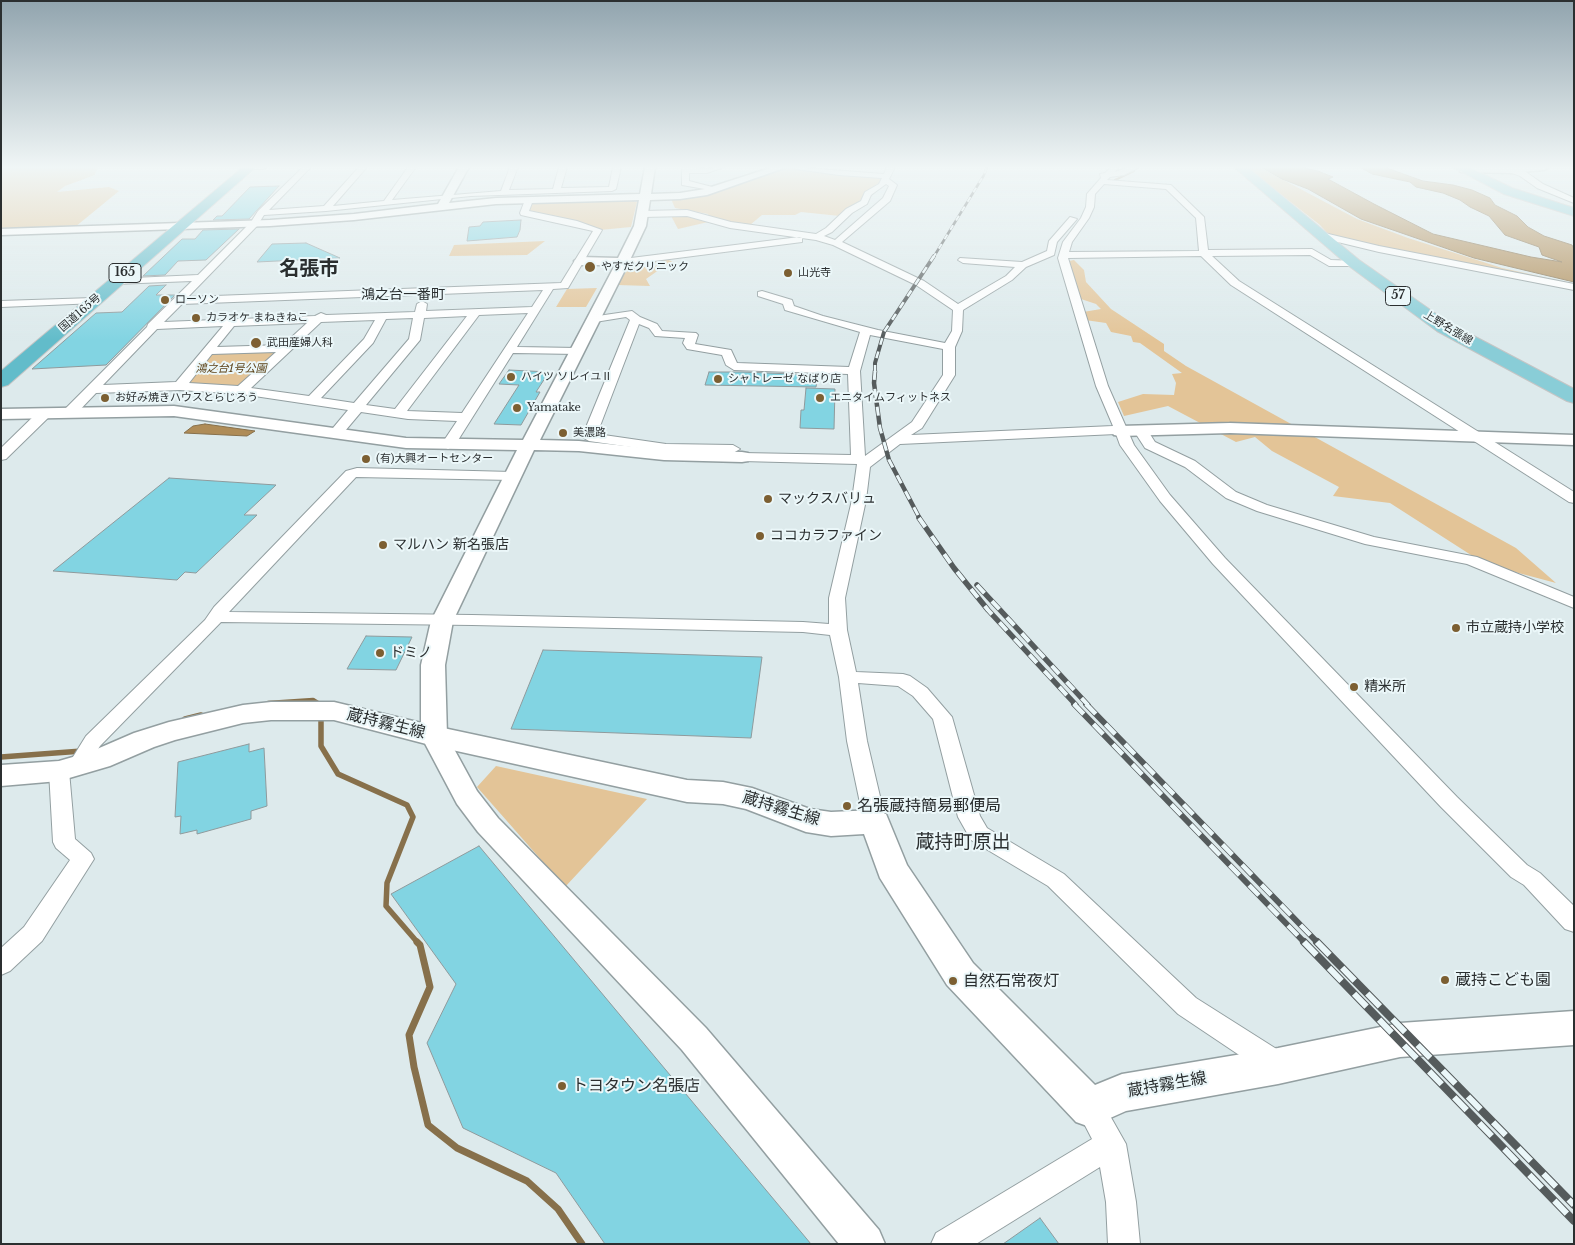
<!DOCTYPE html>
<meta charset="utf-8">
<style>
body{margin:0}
#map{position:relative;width:1575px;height:1245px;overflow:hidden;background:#ddeaec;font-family:"Libre Baskerville",serif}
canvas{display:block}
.frame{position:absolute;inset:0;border:2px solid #2b2f30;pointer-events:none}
</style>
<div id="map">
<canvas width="1575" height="1245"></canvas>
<div class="frame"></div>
</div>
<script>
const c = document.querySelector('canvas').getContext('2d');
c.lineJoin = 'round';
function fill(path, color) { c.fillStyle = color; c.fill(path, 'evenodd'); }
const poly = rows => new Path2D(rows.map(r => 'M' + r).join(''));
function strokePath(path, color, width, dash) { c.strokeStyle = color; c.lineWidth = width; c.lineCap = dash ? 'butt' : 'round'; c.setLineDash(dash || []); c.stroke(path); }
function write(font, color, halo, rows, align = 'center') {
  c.font = font + ' "Libre Baskerville","Noto Sans JP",serif'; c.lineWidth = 4; c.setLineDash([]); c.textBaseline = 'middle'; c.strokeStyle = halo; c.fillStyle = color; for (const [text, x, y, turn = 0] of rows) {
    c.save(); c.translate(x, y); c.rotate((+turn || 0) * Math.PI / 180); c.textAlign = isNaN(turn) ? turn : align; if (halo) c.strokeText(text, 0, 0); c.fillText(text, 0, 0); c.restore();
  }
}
const green = poly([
 [1,167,97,167,95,175,65,186,57,192,109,187,119,191,69,232,1,234],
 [786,167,839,174,886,176,855,205,840,216,801,212,795,215,762,215,750,225,727,223,709,218,708,214,675,208,671,199,710,193],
 [1246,167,1259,167,1357,219,1408,238,1502,268,1570,283,1567,285,1330,236,1320,225],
 [630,200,637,202,631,227,600,230,528,211,531,203,537,202],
 [670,214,683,214,708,222,678,229],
 [545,241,527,255,449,256,454,245],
 [666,259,686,267,666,265,646,279,650,286,617,285,629,267,654,267,658,264,652,261],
 [1074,260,1084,270,1086,282,1111,309,1164,344,1164,351,1186,366,1516,548,1556,583,1485,564,1390,503,1333,496,1339,487,1272,451,1255,437,1236,442,1168,406,1124,416,1118,402,1143,394,1174,395,1176,383,1172,374,1182,373,1140,343,1133,342,1131,336,1111,332,1106,323,1085,320,1083,312,1101,309,1096,304,1078,298,1076,283,1069,261],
 [597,288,586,307,556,307,567,289],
 [278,351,240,385,233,387,192,385,188,383,210,354],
 [496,766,647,799,565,887,477,787]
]);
const water = poly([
 [1261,167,1300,167,1318,171,1333,177,1328,179,1374,204,1433,234,1531,257,1562,262,1542,255,1539,247,1505,235,1489,216,1470,207,1460,200,1443,193,1416,187,1410,182,1372,174,1360,167,1384,167,1423,181,1453,185,1472,190,1490,198,1495,205,1517,216,1528,227,1544,236,1572,245,1574,249,1574,282,1474,258,1361,219,1308,189,1282,179,1261,167],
 [205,424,255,431,247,436,184,433,193,426,205,424]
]);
const streamFar3 = poly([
 [1115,180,1134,171,1123,167]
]);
const streamFar2 = poly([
 [268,703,313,700,321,705]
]);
const streamFar1 = poly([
 [319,704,321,705],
 [321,715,321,746,338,774,407,805,413,817,387,883,386,906,418,943],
 [185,719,201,715],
 [1,757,82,751]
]);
const stream = poly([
 [417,942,420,945,430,987,409,1035,414,1067,428,1125,457,1148,527,1181,558,1209,582,1244]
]);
const building = poly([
 [279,186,249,219,213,220,217,216,222,216,250,187,279,186],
 [521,220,520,230,517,237,467,241,469,227,480,226,483,222,521,220],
 [239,229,206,260,178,261,165,275,143,276,182,239,195,239,203,230,239,229],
 [306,243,340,258,257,262,272,244,306,243],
 [166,285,156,295,175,295,106,365,32,369,96,313,122,312,149,286,166,285],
 [509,370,549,372,536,392,540,392,521,425,494,424,519,385,499,384,509,370],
 [709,372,742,372,818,375,816,387,705,385,709,372],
 [806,388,835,389,834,429,800,428,801,410,804,410,806,388],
 [169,478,276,485,244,515,257,515,196,573,185,572,177,580,53,571,169,478],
 [366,636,412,637,396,670,347,669,366,636],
 [543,650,762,657,751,738,511,729,543,650],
 [249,744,249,752,264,748,267,806,251,811,251,819,197,834,197,830,180,834,181,816,175,817,178,762,249,744],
 [479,846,811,1244,605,1244,556,1173,463,1128,427,1043,456,984,391,894,479,846],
 [1040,1218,1059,1244,1003,1244,1040,1218]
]);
const minor = poly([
 [245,167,267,167,263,169,249,169,245,167],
 [303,167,311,167,269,210,324,206,359,167,367,167,333,206,384,201,408,167,416,167,392,200,501,191,510,167,518,167,509,190,553,189,559,167,567,167,561,188,609,187,613,167,621,167,616,189,612,191,471,196,326,211,264,215,257,226,188,297,561,283,593,231,521,215,520,213,525,200,529,198,533,200,529,211,577,221,602,230,568,288,553,289,517,347,578,348,584,351,578,354,513,353,455,445,448,449,441,445,457,421,408,419,361,412,340,437,335,438,328,434,348,410,241,394,180,390,96,393,75,415,65,415,64,412,65,409,147,327,148,324,192,281,115,284,110,281,112,279,198,275,251,222,258,211,303,167],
 [543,290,532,307,426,311,427,304,422,301,417,304,415,312,326,315,321,313,315,316,164,322,182,304,543,290],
 [528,313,462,413,407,411,479,315,528,313],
 [467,316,395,409,366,405,420,340,424,318,467,316],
 [413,318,409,339,354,403,321,398,373,343,386,319,413,318],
 [375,320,364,339,309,396,251,388,321,322,375,320],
 [307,323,283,345,217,347,234,326,307,323],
 [223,326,176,382,103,385,157,329,223,326],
 [276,352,238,386,189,383,212,354,276,352],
 [682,167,707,169,724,167,707,173,689,173,689,181,720,189,716,191,682,185,682,167],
 [792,167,884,174,887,167,895,167,889,179,897,185,890,201,842,242,924,281,958,304,1006,276,1015,267,963,263,958,260,960,258,1022,262,1047,251,1049,241,1070,217,1077,219,1057,242,1054,255,1026,267,1012,280,963,310,962,331,955,347,955,375,922,428,911,435,1113,426,1096,386,1058,258,1063,242,1081,218,1086,207,1087,194,1101,178,1100,174,1105,173,1111,167,1119,167,1115,172,1129,167,1139,167,1124,175,1110,177,1107,180,1171,185,1204,217,1208,250,1312,249,1331,260,1357,261,1359,263,1354,266,1329,266,1310,255,1212,256,1239,281,1574,492,1574,503,1569,502,1231,285,1201,256,1068,258,1108,386,1134,445,1170,495,1225,558,1457,797,1527,865,1540,873,1574,906,1574,932,1565,929,1524,885,1511,877,1441,807,1213,564,1160,501,1120,445,1116,434,900,444,870,467,866,500,845,598,847,630,856,672,903,674,910,676,927,688,952,717,980,816,987,828,1064,874,1196,998,1286,1055,1290,1064,1286,1073,1276,1077,1266,1073,1178,1014,1048,886,971,840,958,817,933,719,913,696,898,686,858,683,867,741,886,822,883,828,875,830,867,828,864,822,847,741,839,677,830,635,803,632,472,625,221,622,100,746,85,770,78,772,71,770,68,765,86,736,205,620,214,607,346,471,357,468,512,472,517,473,519,476,517,479,512,480,356,477,229,612,472,615,803,622,829,624,829,598,852,500,857,464,742,461,735,457,742,453,851,455,848,374,734,370,726,365,722,355,687,349,683,343,685,338,655,336,649,328,639,324,597,434,666,444,733,445,740,449,733,453,666,452,589,441,582,437,630,320,626,317,595,322,590,319,591,317,632,311,640,317,657,324,662,331,696,333,698,335,695,344,731,350,737,363,849,367,860,332,785,310,783,304,758,296,758,292,762,291,792,300,794,306,823,316,878,330,945,343,952,331,953,310,916,285,833,245,816,240,730,228,687,216,643,217,639,214,643,211,687,210,731,222,816,234,826,228,846,209,861,201,865,192,879,184,882,178,839,175,796,169,792,167],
 [886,184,889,186,883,198,835,240,824,236,832,232,852,213,867,204,871,195,886,184],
 [1104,184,1166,189,1196,218,1199,251,1069,252,1072,242,1089,218,1094,207,1095,194,1104,184],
 [870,335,943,349,943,375,912,422,865,456,860,371,870,335],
 [1509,168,1526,172,1543,184,1574,198,1574,203,1537,188,1520,176,1509,172,1509,168],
 [1320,232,1379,246,1574,284,1574,290,1379,252,1317,237,1316,235,1320,232],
 [799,237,802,238,802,242,623,265,618,262,623,259,799,237],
 [93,298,97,299,98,301,97,303,1,307,1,301,93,298],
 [45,409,51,413,50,416,6,459,1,460,1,448,40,410,45,409],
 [1141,427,1146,428,1155,442,1195,461,1236,492,1267,505,1374,537,1477,557,1574,597,1574,608,1467,564,1365,544,1257,511,1226,498,1185,467,1145,448,1134,431,1141,427],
 [59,764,66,766,69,771,75,839,91,853,94,859,42,941,10,971,1,975,1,948,24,927,70,860,56,848,53,842,49,771,52,766,59,764],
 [1090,1095,1100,1098,1126,1144,1136,1202,1140,1244,1108,1244,1106,1202,1100,1167,976,1244,931,1244,936,1233,1092,1139,1076,1108,1080,1098,1090,1095]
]);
const tertiary = poly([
 [459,167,469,167,449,203,496,198,640,194,645,167,655,167,651,194,680,193,705,189,773,167,787,167,707,195,680,199,650,200,646,226,629,262,540,440,579,441,664,450,742,452,748,453,751,457,748,461,742,462,664,460,579,451,534,450,453,621,445,665,447,736,477,791,498,818,706,1028,879,1230,885,1244,839,1244,682,1050,478,832,457,804,421,736,421,665,431,621,517,450,406,448,174,416,1,419,1,409,174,406,406,438,523,440,615,265,580,265,574,261,580,257,618,258,634,226,639,200,496,204,354,220,270,226,1,235,1,229,270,220,354,214,438,204,459,167],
 [1463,167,1549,167,1544,170,1511,173,1460,172,1460,168,1463,167],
 [1230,423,1574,435,1574,445,1230,433,1120,436,1114,435,1111,431,1114,427,1120,426,1230,423]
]);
const secondary = poly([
 [271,702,334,702,434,726,687,780,723,782,752,788,810,809,831,812,875,810,886,814,907,865,973,963,1095,1085,1122,1074,1278,1048,1400,1023,1574,1011,1574,1045,1400,1057,1278,1084,1126,1111,1090,1127,1076,1122,947,985,880,878,864,834,831,836,806,832,746,809,723,804,687,802,434,746,334,720,271,720,243,723,175,740,154,747,110,766,59,781,1,786,1,765,59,761,90,752,134,733,169,722,243,705,271,702]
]);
const primary = poly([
 [1234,167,1247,167,1359,260,1449,323,1574,389,1574,403,1567,401,1437,331,1349,266,1234,167],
 [1453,167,1468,167,1512,188,1574,208,1574,216,1504,194,1453,167]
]);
const trunk = poly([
 [243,167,256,167,8,385,1,387,1,371,243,167]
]);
const railFar5 = poly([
 [933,258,984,175,987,167]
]);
const railFar4 = poly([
 [875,372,875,363,884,332,934,256]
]);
const railFar3 = poly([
 [875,371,874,383,880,428,889,460,920,519]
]);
const railFar2 = poly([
 [919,518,954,568,988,610,1076,705],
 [977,585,1088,705]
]);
const railFar1 = poly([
 [1074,704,1305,943],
 [1086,704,1318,943]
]);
const rail = poly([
 [1304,942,1574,1221],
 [1317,942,1574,1205]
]);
const markers = [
 [590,267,6,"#7c5f32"],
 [788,273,5,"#7c5f32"],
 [165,300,5,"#7c5f32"],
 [196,318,5,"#7c5f32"],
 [256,343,6,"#7c5f32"],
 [511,377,5,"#7c5f32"],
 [718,379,5,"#7c5f32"],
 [105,398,5,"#7c5f32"],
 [820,398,5,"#7c5f32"],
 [517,408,5,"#7c5f32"],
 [563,433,5,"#7c5f32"],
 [366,459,5,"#7c5f32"],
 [768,499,5,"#7c5f32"],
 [760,536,5,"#7c5f32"],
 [383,545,5,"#7c5f32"],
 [1456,628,5,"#7c5f32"],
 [380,653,5,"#7c5f32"],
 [1354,687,5,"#7c5f32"],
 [847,806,5,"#7c5f32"],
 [1445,980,5,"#7c5f32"],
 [953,981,5,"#7c5f32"],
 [562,1086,5,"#7c5f32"]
];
const farPoinames = [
 ["やすだクリニック",601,267],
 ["山光寺",798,273],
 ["ローソン",175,300],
 ["カラオケ まねきねこ",206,318],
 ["武田産婦人科",267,343],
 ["ハイツ ソレイユⅡ",521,377],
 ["シャトレーゼ なばり店",728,379],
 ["お好み焼きハウスとらじろう",115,398],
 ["エニタイムフィットネス",830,398],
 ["Yamatake",527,408],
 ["美濃路",573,433],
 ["(有)大興オートセンター",376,459]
];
const farStreetnames = [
 ["国道165号",80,313,-41],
 ["上野名張線",1448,328,31]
];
const farParknames = [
 ["鴻之台1号公園",231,369]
];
const shields = [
 [125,273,32],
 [1398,296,25]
];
const shieldNames = [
 ["165",125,273],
 ["57",1398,296]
];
const farQuarternames = [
 ["鴻之台一番町",403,295]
];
const poiNames = [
 ["マックスバリュ",778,499],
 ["ココカラファイン",770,536],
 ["マルハン 新名張店",393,545],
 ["市立蔵持小学校",1466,628],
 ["ドミノ",390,653],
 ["精米所",1364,687]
];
const nearStreetnames = [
 ["蔵持霧生線",386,724,14],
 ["蔵持霧生線",781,809,17],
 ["蔵持霧生線",1167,1085,-10]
];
const nearPoinames = [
 ["名張蔵持簡易郵便局",857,806],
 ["蔵持こども園",1455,980],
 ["自然石常夜灯",963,981],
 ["トヨタウン名張店",572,1086]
];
const nearQuarternames = [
 ["蔵持町原出",963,843]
];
const farTownnames = [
 ["名張市",309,269]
];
fill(green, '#e3c497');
fill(water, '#af8c57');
strokePath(water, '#87704b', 1);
strokePath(streamFar3, '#87704b', 2);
strokePath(streamFar2, '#87704b', 4.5);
strokePath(streamFar1, '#87704b', 5.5);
strokePath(stream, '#87704b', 7);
fill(building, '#82d4e2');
strokePath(building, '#8f9a9c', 1);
strokePath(minor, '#939fa1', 2);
strokePath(tertiary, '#939fa1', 3);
strokePath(secondary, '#939fa1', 3);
strokePath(primary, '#c4c5c5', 2);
strokePath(trunk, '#c4c5c5', 2);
fill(minor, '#fff');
fill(tertiary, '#fff');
fill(secondary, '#fff');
fill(primary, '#89cdd7');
fill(trunk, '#62bcca');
strokePath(railFar5, '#555b5c', 2.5);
strokePath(railFar4, '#555b5c', 4);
strokePath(railFar3, '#555b5c', 4.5);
strokePath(railFar2, '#555b5c', 5.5);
strokePath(railFar1, '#555b5c', 6);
strokePath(rail, '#555b5c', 8);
strokePath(railFar5, '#ebf7f9', 2, [5.5]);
strokePath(railFar4, '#ebf7f9', 2.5, [7]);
strokePath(railFar3, '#ebf7f9', 3, [9]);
strokePath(railFar2, '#ebf7f9', 4, [11]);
strokePath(railFar1, '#ebf7f9', 4.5, [14]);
strokePath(rail, '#ebf7f9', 6, [18]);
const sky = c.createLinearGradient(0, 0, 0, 341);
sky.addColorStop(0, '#91a4ae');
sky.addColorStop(0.49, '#f0f6f6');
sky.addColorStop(1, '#f0f6f600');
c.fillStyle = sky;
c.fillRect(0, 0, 1575, 341);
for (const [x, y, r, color] of markers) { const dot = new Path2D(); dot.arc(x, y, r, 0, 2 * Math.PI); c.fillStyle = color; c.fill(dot); strokePath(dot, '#ebf7f9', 2); }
write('11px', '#2b2f30', '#ebf7f9', farPoinames, 'left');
write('11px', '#2b2f30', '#ebf7f9', farStreetnames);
write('italic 11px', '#5e441a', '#ebf7f9', farParknames);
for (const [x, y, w] of shields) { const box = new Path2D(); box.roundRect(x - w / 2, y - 9.5, w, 19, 4); c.fillStyle = '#ebf7f9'; c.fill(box); strokePath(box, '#2b2f30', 1); }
write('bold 12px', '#2b2f30', null, shieldNames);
write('14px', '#2b2f30', '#ebf7f9', farQuarternames);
write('14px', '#2b2f30', '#ebf7f9', poiNames, 'left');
write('16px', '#2b2f30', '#ebf7f9', nearStreetnames);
write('16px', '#2b2f30', '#ebf7f9', nearPoinames, 'left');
write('19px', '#2b2f30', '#ebf7f9', nearQuarternames);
write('bold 20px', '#2b2f30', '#ebf7f9', farTownnames);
</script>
